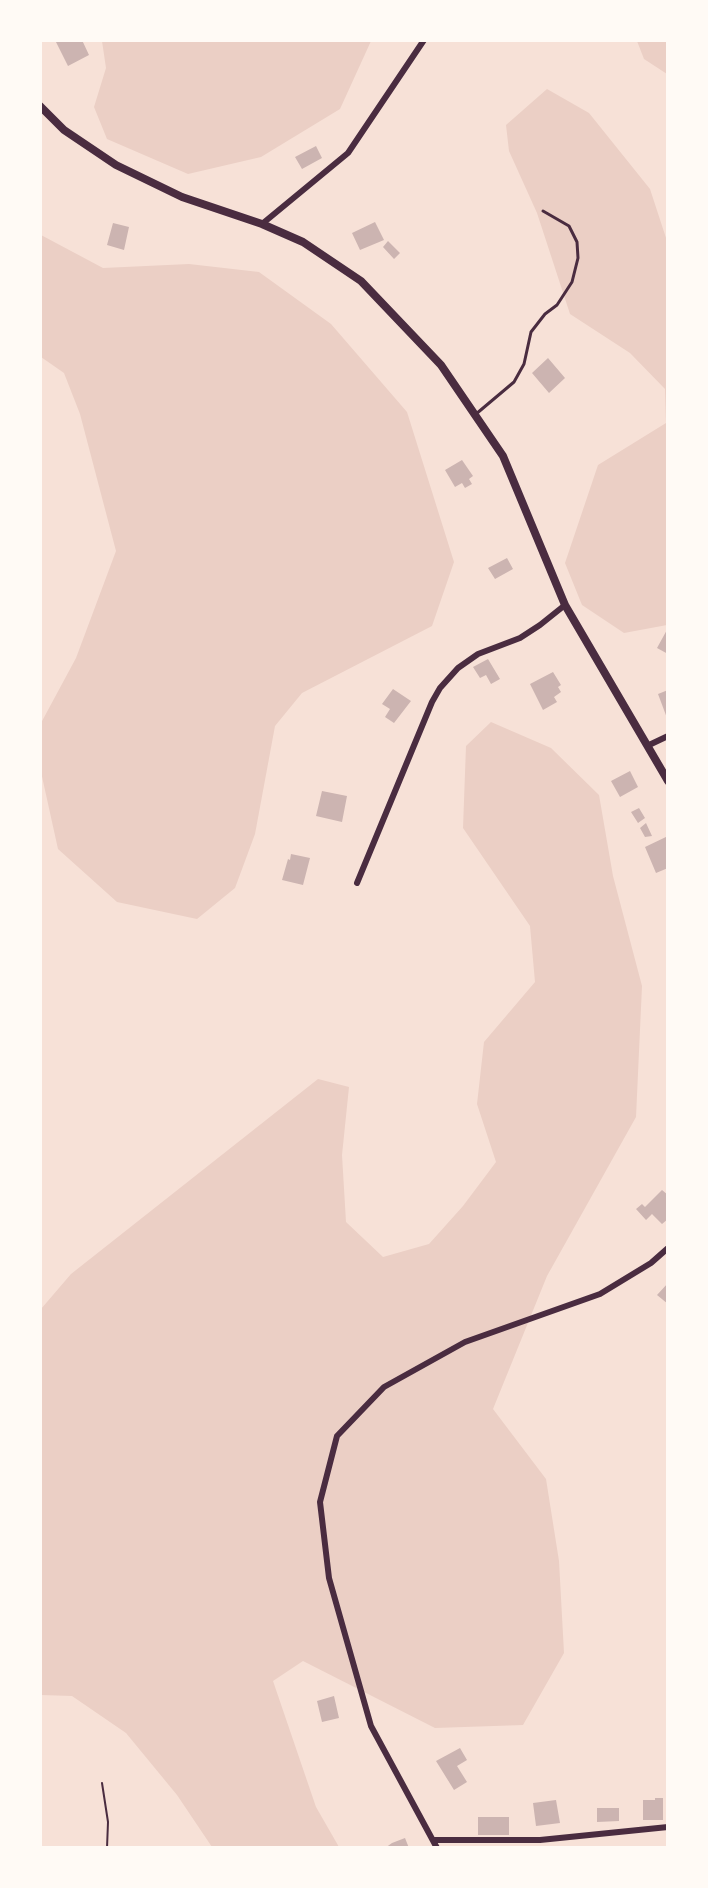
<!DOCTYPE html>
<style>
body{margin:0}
#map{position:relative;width:708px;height:1888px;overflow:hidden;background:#f7e1d7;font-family:Commissioner,sans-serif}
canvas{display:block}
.frame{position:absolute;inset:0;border:42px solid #fffaf5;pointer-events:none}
</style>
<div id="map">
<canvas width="708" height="1888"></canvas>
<div class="frame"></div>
</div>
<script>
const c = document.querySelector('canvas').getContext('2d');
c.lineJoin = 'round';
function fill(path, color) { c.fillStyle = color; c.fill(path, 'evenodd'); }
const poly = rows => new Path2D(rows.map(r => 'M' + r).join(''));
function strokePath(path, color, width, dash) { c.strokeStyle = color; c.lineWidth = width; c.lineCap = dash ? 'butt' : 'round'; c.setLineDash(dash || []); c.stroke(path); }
const green = poly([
 [102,41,102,40,371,41,340,109,261,157,188,174,107,139,94,107,106,68],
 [637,41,667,41,667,74,644,59],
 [547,89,589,113,650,189,667,241,667,625,624,633,582,605,565,563,598,465,666,423,665,389,630,353,570,314,537,213,509,151,506,125],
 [41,235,103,268,189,264,259,272,331,324,407,412,454,562,432,626,302,693,275,726,255,834,235,888,197,919,117,902,58,849,41,772,41,723,76,658,116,551,80,414,64,373,41,357],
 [491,722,551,748,599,795,613,876,642,986,636,1117,547,1276,493,1409,546,1479,559,1561,564,1653,523,1725,435,1728,303,1661,273,1681,316,1807,339,1847,212,1847,177,1795,126,1733,72,1696,41,1695,41,1309,71,1274,318,1079,349,1087,342,1155,346,1222,383,1257,429,1244,463,1206,496,1162,477,1104,484,1042,535,982,530,926,463,828,466,746]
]);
const building = poly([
 [55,40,82,40,89,55,68,66],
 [316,146,322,158,302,169,295,157],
 [375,222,384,240,360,250,352,233],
 [113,223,129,227,124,250,107,245],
 [388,241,400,253,394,259,383,247],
 [548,358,565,378,549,393,532,373],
 [462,460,473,476,469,479,472,484,465,488,462,483,455,487,445,470],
 [507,558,513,569,495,579,488,568],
 [668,628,668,654,657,648],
 [488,659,500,679,491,684,486,675,480,678,473,667],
 [553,672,561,685,558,687,561,692,554,697,557,702,543,710,530,684],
 [393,689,411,701,394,723,385,717,390,709,382,704],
 [668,690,668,718,667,718,658,694],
 [630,771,638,787,620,797,611,781],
 [322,791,347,796,342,822,316,816],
 [639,808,645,818,638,823,631,812],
 [646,823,652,836,645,837,640,828],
 [668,836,668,868,656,873,645,847],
 [291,854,310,858,303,885,282,880,288,859,290,860],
 [662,1190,668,1195,668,1219,662,1224,652,1214,646,1220,636,1209,642,1204,645,1207],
 [668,1283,668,1304,657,1295],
 [334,1696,339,1718,322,1722,317,1701],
 [460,1748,467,1760,457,1766,467,1782,454,1790,436,1761],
 [655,1798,663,1798,663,1820,643,1820,643,1800,655,1800],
 [556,1800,560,1823,536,1826,533,1803],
 [597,1808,619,1808,619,1821,597,1822],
 [478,1817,509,1817,509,1835,478,1835],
 [405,1838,409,1848,385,1848,392,1843]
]);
const path = poly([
 [102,1783,108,1822,107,1848]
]);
const service = poly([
 [476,414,514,382,524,364,531,332,545,314,557,305,572,282,578,258,577,242,569,226,543,211]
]);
const minor = poly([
 [262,224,348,153,424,40],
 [649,745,668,736],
 [357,883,432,702,440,688,458,668,478,654,520,638,540,625,565,605],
 [433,1840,540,1840,668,1827],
 [437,1848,371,1726,329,1578,320,1502,337,1436,384,1387,465,1342,600,1294,651,1263,668,1248]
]);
const secondary = poly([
 [40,106,64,130,116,165,182,197,262,224,303,242,361,281,441,365,503,456,565,605,668,781]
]);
fill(green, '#ebcfc5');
fill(building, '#ccb4b1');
strokePath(path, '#4a2c40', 2);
strokePath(service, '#4a2c40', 3);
strokePath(minor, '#4a2c40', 6);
strokePath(secondary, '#4a2c40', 8);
</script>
